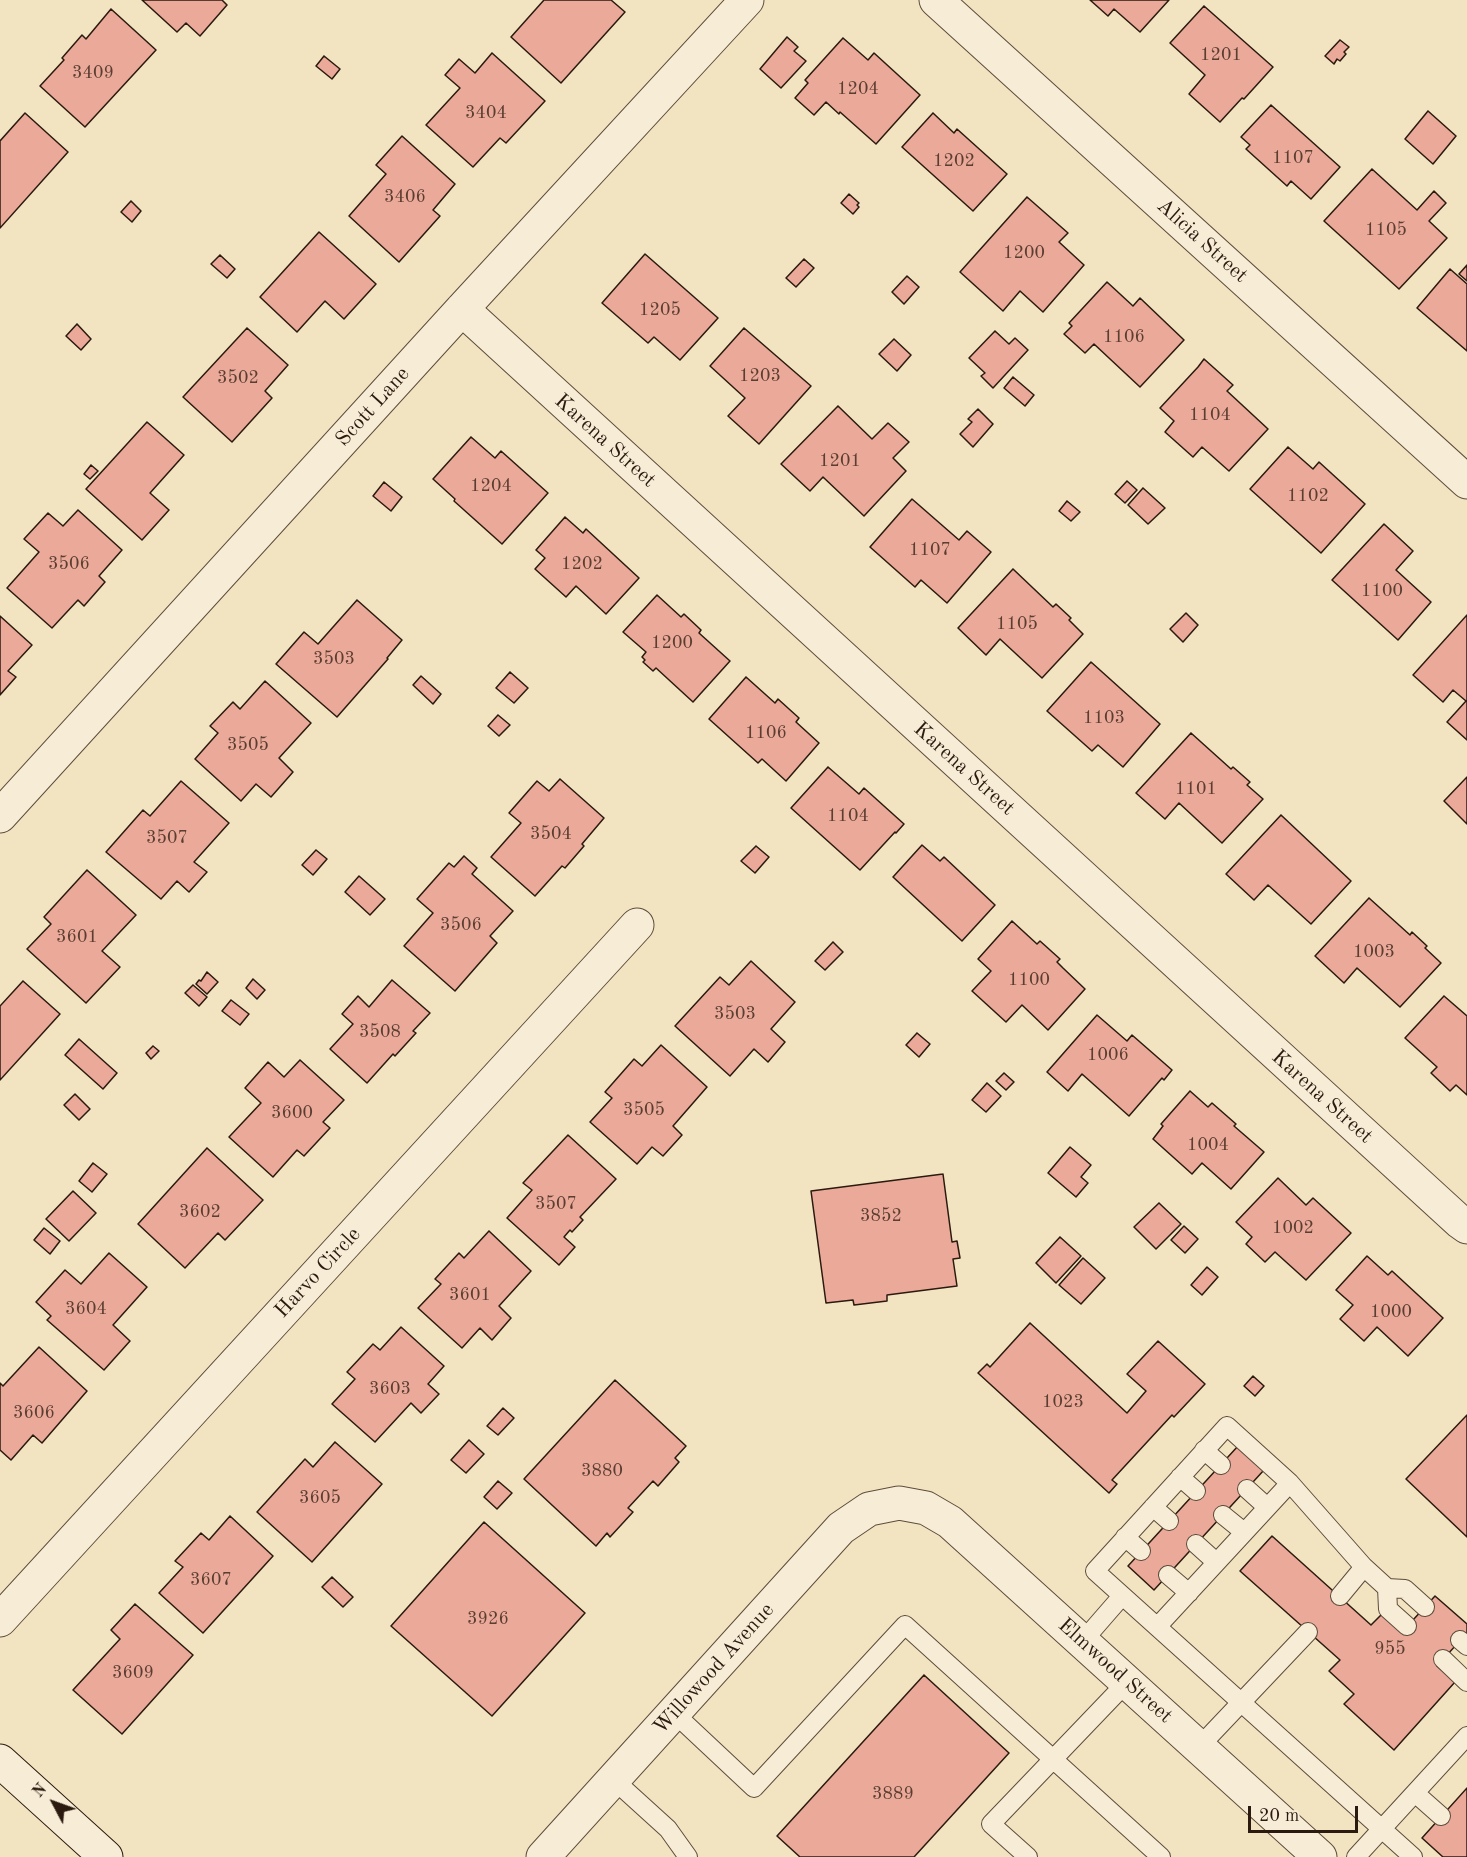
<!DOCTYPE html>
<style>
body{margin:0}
#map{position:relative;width:1467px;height:1857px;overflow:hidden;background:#f3e4c1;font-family:"Old Standard TT",serif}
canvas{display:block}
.north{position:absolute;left:24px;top:1773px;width:60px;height:60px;-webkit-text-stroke:4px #f7edd7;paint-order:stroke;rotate:311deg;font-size:16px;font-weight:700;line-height:24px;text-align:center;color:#2b1a0f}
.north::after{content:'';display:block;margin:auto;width:21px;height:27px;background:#2b1a0f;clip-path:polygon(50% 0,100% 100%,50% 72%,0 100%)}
.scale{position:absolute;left:1248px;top:1806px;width:110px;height:27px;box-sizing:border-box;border:3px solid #2b1a0f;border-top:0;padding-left:8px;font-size:18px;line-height:21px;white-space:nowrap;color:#2b1a0f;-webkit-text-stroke:4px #f7edd7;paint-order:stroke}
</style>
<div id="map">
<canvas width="1467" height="1857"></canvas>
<div class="north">N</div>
<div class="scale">20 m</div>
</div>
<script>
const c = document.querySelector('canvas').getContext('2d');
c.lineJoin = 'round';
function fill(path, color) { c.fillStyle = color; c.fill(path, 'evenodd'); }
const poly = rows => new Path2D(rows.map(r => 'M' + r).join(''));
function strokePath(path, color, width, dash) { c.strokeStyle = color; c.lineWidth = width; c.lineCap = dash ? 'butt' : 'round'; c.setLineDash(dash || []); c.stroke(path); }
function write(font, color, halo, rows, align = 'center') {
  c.font = font + ' "Old Standard TT",serif'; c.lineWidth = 4.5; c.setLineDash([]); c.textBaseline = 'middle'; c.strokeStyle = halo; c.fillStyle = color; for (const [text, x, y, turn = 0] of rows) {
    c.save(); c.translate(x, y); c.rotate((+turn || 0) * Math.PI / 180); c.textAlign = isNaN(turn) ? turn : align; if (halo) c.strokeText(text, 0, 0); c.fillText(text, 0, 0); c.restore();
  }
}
const building = poly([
 [142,0,222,0,227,5,200,36,186,23,177,32,142,0],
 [544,0,611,0,625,12,561,83,511,37,544,0],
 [1090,0,1169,0,1140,32,1114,9,1108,16,1090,0],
 [1204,6,1273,67,1244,99,1242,98,1220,122,1189,94,1205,75,1170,43,1204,6],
 [111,9,156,50,85,127,40,86,64,60,62,58,82,35,86,39,111,9],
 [787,37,798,47,794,51,806,61,781,88,760,69,787,37],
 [843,38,868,60,874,53,920,95,876,144,840,112,839,114,826,102,814,115,795,98,808,83,805,80,843,38],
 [1340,40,1349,47,1344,52,1346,54,1340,61,1337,59,1334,64,1325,56,1340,40],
 [492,53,545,101,506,143,500,138,473,167,426,125,460,88,445,75,459,59,475,73,492,53],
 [324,56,340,69,332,79,316,66,324,56],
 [1271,105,1340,167,1311,199,1291,181,1287,186,1246,149,1250,145,1241,137,1271,105],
 [1428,111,1456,136,1433,164,1405,139,1428,111],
 [25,113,68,152,0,228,0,141,25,113],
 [933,113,954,133,957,129,1007,174,973,211,902,147,933,113],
 [402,136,455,184,433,210,440,216,399,262,349,216,386,174,376,165,402,136],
 [1372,169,1417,210,1434,191,1446,203,1429,221,1447,238,1399,289,1324,221,1372,169],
 [849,194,859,203,857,205,859,207,853,214,841,203,849,194],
 [1027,197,1068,233,1059,242,1084,265,1043,312,1020,291,1003,311,960,272,1027,197],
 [131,201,141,211,132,222,121,212,131,201],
 [319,232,376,284,344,319,325,301,297,332,260,297,319,232],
 [645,254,718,318,680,360,654,337,648,343,602,303,645,254],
 [220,255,235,269,227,278,211,264,220,255],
 [804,259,814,268,796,287,786,278,804,259],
 [1467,265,1467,281,1459,274,1467,265],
 [1450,269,1467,284,1467,351,1417,308,1450,269],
 [907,276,919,287,904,304,892,292,907,276],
 [1107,282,1133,306,1140,298,1184,340,1140,387,1094,344,1085,353,1064,334,1072,326,1069,323,1107,282],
 [77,324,91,339,81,350,66,336,77,324],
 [247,328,288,365,265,391,272,398,232,442,183,397,247,328],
 [744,328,811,386,759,444,728,416,745,398,710,366,744,328],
 [995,331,1009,344,1015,338,1028,350,993,388,981,376,985,373,969,358,995,331],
 [894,339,911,355,897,371,879,354,894,339],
 [1204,359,1233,385,1227,391,1268,429,1229,471,1202,447,1193,457,1165,432,1174,421,1160,408,1198,367,1204,359],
 [1013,377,1034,395,1025,406,1004,388,1013,377],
 [838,406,872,439,888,423,909,442,893,458,906,471,864,516,823,477,810,491,781,464,838,406],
 [978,409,993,424,973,447,960,434,972,422,968,419,978,409],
 [147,422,184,455,150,493,169,510,142,540,86,489,147,422],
 [471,437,495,458,501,451,548,493,502,544,454,501,455,499,433,479,471,437],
 [1288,447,1313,469,1319,462,1365,504,1321,553,1250,489,1288,447],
 [91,465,98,471,90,479,84,474,91,465],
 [1127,481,1137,490,1125,503,1115,494,1127,481],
 [384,482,402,497,391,511,373,496,384,482],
 [1143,488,1165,508,1148,524,1128,505,1143,488],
 [912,499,959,540,967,531,991,552,947,603,921,580,915,587,870,547,912,499],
 [1067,501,1080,512,1071,521,1059,511,1067,501],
 [78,510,122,550,99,576,105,582,84,606,78,600,52,628,7,588,39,552,24,539,48,513,63,526,78,510],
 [565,517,583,533,586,529,639,578,606,614,576,586,566,597,535,569,545,558,536,550,565,517],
 [1384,524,1413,551,1396,570,1431,602,1398,640,1332,580,1384,524],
 [1013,569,1053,607,1056,604,1071,618,1069,620,1083,634,1042,678,1000,639,986,655,958,628,1013,569],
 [657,595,681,617,684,614,701,630,699,633,730,661,693,702,656,668,653,671,643,662,645,660,642,657,646,652,623,632,657,595],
 [357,600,402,640,387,658,388,659,337,717,276,664,304,632,318,644,357,600],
 [1186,613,1198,625,1183,642,1170,629,1186,613],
 [1467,615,1467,740,1447,722,1466,701,1453,690,1443,702,1413,675,1467,615],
 [0,616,32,645,8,671,16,677,0,695,0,616],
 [1091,662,1160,724,1123,767,1098,745,1092,751,1047,711,1091,662],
 [510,672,528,688,514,703,496,688,510,672],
 [421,676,441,694,433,704,413,685,421,676],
 [746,677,775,703,778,699,799,718,796,722,819,743,786,781,762,759,758,763,709,719,746,677],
 [265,681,311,723,279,758,293,772,271,797,256,784,241,801,195,759,218,733,210,726,233,702,240,709,265,681],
 [498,715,510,725,499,736,488,726,498,715],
 [1191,733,1231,769,1233,767,1250,782,1247,785,1263,799,1222,843,1179,803,1165,819,1136,793,1191,733],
 [828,767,859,794,864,788,904,824,896,833,895,832,860,870,791,808,828,767],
 [1467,777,1467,824,1444,801,1467,777],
 [560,779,604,818,582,844,584,846,565,868,562,866,535,896,491,857,521,823,509,813,537,781,549,791,560,779],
 [181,781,229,823,194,862,207,872,189,892,177,881,161,899,106,852,143,810,150,816,181,781],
 [1281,815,1351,881,1311,924,1268,885,1254,900,1226,874,1281,815],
 [922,845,940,861,944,857,995,905,962,941,893,877,922,845],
 [756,846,769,857,755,873,741,861,756,846],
 [316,850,327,859,313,875,302,865,316,850],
 [464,856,477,868,472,874,513,911,490,936,497,943,455,991,404,946,433,913,417,899,449,863,454,867,464,856],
 [87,870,136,915,102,951,120,967,86,1003,27,949,51,924,44,917,87,870],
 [359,876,385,899,370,915,345,892,359,876],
 [1369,898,1410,935,1412,932,1427,946,1425,948,1441,963,1400,1007,1357,968,1344,983,1315,956,1369,898],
 [1012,921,1037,944,1040,941,1060,959,1057,962,1063,968,1085,989,1048,1030,1022,1005,1006,1022,972,991,991,971,978,959,1012,921],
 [833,942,843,952,825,970,815,961,833,942],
 [751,961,795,1002,771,1029,785,1042,768,1062,754,1049,730,1076,675,1026,720,977,729,985,751,961],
 [207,972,218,982,207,994,196,984,199,980,201,981,207,972],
 [253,979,265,990,257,999,246,988,253,979],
 [392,980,430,1013,413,1031,416,1033,395,1056,393,1054,367,1083,330,1049,353,1024,342,1014,358,996,369,1007,392,980],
 [23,981,60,1014,0,1080,0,1006,23,981],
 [193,985,207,997,199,1006,185,993,193,985],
 [1444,996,1467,1016,1467,1095,1456,1085,1450,1091,1431,1073,1437,1067,1405,1038,1444,996],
 [231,1000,249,1014,240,1025,222,1011,231,1000],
 [1097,1015,1127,1041,1132,1035,1172,1070,1164,1080,1162,1078,1129,1116,1082,1074,1068,1091,1047,1072,1097,1015],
 [917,1033,930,1044,919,1057,906,1045,917,1033],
 [79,1039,117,1073,103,1089,65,1055,79,1039],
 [661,1045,707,1087,673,1126,682,1135,663,1156,652,1147,637,1164,590,1122,612,1098,605,1092,634,1059,642,1066,661,1045],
 [153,1046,159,1051,151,1059,146,1053,153,1046],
 [300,1060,344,1100,323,1122,330,1128,304,1156,297,1150,273,1177,229,1137,261,1103,245,1088,268,1062,284,1077,300,1060],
 [1004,1073,1014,1082,1006,1090,996,1081,1004,1073],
 [987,1083,1001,1096,986,1112,972,1100,987,1083],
 [1190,1091,1208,1107,1212,1103,1236,1124,1234,1126,1264,1152,1231,1189,1202,1163,1192,1174,1153,1139,1163,1126,1161,1124,1190,1091],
 [75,1094,90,1109,79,1120,64,1105,75,1094],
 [568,1135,616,1179,580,1217,583,1220,572,1232,570,1230,564,1237,575,1247,559,1265,507,1218,532,1190,523,1183,568,1135],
 [1070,1147,1091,1165,1081,1177,1088,1183,1076,1197,1048,1173,1070,1147],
 [207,1148,263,1200,225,1240,218,1233,185,1268,138,1224,207,1148],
 [93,1163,107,1174,92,1192,79,1181,93,1163],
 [943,1174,952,1242,957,1241,960,1258,953,1259,957,1286,887,1295,887,1301,854,1305,853,1300,826,1303,811,1191,943,1174],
 [1278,1178,1306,1205,1313,1198,1351,1233,1306,1280,1275,1252,1265,1262,1246,1244,1252,1237,1236,1222,1278,1178],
 [73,1191,96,1213,69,1241,46,1219,73,1191],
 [1159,1203,1181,1224,1156,1249,1134,1227,1159,1203],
 [1184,1226,1198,1239,1185,1253,1171,1240,1184,1226],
 [44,1228,60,1241,50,1254,34,1240,44,1228],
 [489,1231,531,1271,499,1306,511,1318,492,1340,480,1328,462,1348,418,1308,441,1284,435,1279,459,1253,464,1258,489,1231],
 [1060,1237,1081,1256,1056,1283,1036,1263,1060,1237],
 [109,1253,147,1287,113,1325,130,1341,104,1370,47,1320,51,1316,36,1302,65,1270,81,1284,109,1253],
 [1367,1256,1388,1275,1392,1271,1443,1318,1408,1356,1377,1327,1364,1341,1340,1319,1353,1305,1336,1290,1367,1256],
 [1083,1258,1105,1278,1081,1304,1059,1285,1083,1258],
 [1207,1267,1218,1277,1202,1295,1191,1285,1207,1267],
 [1030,1323,1127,1413,1146,1391,1127,1374,1158,1341,1205,1384,1174,1417,1172,1415,1112,1480,1117,1484,1109,1493,978,1373,987,1364,990,1367,1030,1323],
 [401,1327,444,1366,428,1384,439,1394,421,1413,411,1403,375,1442,332,1404,355,1379,347,1372,373,1344,380,1350,401,1327],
 [39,1347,87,1391,42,1443,33,1435,11,1460,0,1450,0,1383,3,1386,39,1347],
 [1253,1376,1264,1386,1255,1396,1244,1386,1253,1376],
 [615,1380,686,1446,675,1458,679,1462,658,1486,653,1481,628,1508,633,1512,610,1537,607,1533,596,1546,524,1479,615,1380],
 [503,1408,514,1418,498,1435,487,1426,503,1408],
 [1467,1415,1467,1537,1406,1479,1467,1415],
 [469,1440,484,1454,466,1473,451,1460,469,1440],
 [335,1442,382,1484,312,1562,257,1512,305,1459,313,1467,335,1442],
 [1238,1446,1264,1470,1154,1590,1128,1566,1238,1446],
 [498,1481,512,1493,497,1509,484,1497,498,1481],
 [230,1516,273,1556,203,1633,159,1593,183,1567,175,1561,201,1533,209,1540,230,1516],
 [484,1522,585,1613,492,1716,391,1626,484,1522],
 [1272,1536,1371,1625,1382,1614,1402,1632,1435,1596,1467,1624,1467,1633,1437,1666,1455,1682,1394,1750,1344,1704,1354,1694,1329,1671,1340,1660,1240,1571,1272,1536],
 [332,1577,353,1597,343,1607,322,1587,332,1577],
 [135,1604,193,1655,122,1734,73,1690,120,1639,111,1630,135,1604],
 [924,1675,1009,1753,914,1857,800,1857,777,1836,924,1675],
 [1467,1788,1467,1857,1443,1857,1422,1838,1467,1788]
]);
const lane = poly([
 [1204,1450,1221,1465],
 [1180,1477,1196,1491],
 [1247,1489,1267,1507],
 [1153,1507,1169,1521],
 [1223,1515,1244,1532],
 [1125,1537,1141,1551],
 [1196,1544,1216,1562],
 [1168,1575,1189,1593],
 [1387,1588,1388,1609,1407,1626],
 [1340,1596,1364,1567],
 [1157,1627,1290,1483],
 [1460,1640,1467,1646],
 [1082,1642,1122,1596],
 [1443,1659,1467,1682],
 [674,1713,754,1788,905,1625,1161,1857],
 [1199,1747,1308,1632],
 [614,1780,668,1829,688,1857],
 [1415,1793,1441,1816],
 [1028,1857,991,1824,1127,1682],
 [1356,1857,1467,1736],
 [1413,1857,1095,1571,1227,1426,1290,1483,1364,1567,1387,1588,1405,1589,1425,1607]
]);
const street = poly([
 [936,0,1467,482],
 [462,309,1460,1222,1467,1227],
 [0,816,462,309,747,0],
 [0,1620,637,925],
 [543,1857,841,1528,869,1509,899,1503,926,1508,950,1522,1320,1857]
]);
const secondary = poly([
 [0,1761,106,1857]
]);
const numberNames = [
 ["1201",1221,55],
 ["3409",93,73],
 ["1204",858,89],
 ["3404",486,113],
 ["1107",1293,158],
 ["1202",954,161],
 ["3406",405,197],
 ["1105",1386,230],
 ["1200",1024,253],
 ["1205",660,310],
 ["1106",1124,337],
 ["1203",760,376],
 ["3502",238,378],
 ["1104",1210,415],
 ["1201",840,461],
 ["1204",491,486],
 ["1102",1308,496],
 ["1107",930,550],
 ["3506",69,564],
 ["1202",582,564],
 ["1100",1382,591],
 ["1105",1017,624],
 ["1200",672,643],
 ["3503",334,659],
 ["1103",1104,718],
 ["1106",766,733],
 ["3505",248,745],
 ["1101",1196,789],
 ["1104",848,816],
 ["3504",551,834],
 ["3507",167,838],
 ["3506",461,925],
 ["3601",77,937],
 ["1003",1374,952],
 ["1100",1029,980],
 ["3503",735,1014],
 ["3508",380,1032],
 ["1006",1108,1055],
 ["3505",644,1110],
 ["3600",292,1113],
 ["1004",1208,1145],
 ["3507",556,1204],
 ["3602",200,1212],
 ["3852",881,1216],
 ["1002",1293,1228],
 ["3601",470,1295],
 ["3604",86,1309],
 ["1000",1391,1312],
 ["3603",390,1389],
 ["1023",1063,1402],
 ["3606",34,1413],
 ["3880",602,1471],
 ["3605",320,1498],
 ["3607",211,1580],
 ["3926",488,1619],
 ["955",1390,1649],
 ["3609",133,1673],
 ["3889",893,1794]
];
const streetNames = [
 ["Alicia Street",1202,241,42],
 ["Scott Lane",373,407,-48],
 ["Karena Street",605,441,42],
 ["Karena Street",964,769,42],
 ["Karena Street",1322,1097,42],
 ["Harvo Circle",318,1273,-47],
 ["Willowood Avenue",714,1669,-48],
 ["Elmwood Street",1115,1671,42]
];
fill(building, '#eaa999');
strokePath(building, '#2b1a0f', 1.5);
strokePath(lane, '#5d4c3c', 20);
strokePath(street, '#5d4c3c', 35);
strokePath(secondary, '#2b1a0f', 35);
strokePath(lane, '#f7edd7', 18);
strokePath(street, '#f7edd7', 33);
strokePath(secondary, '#f7edd7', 33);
write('18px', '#5b3e32', null, numberNames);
write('21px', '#2b1a0f', '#f7edd7', streetNames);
</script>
